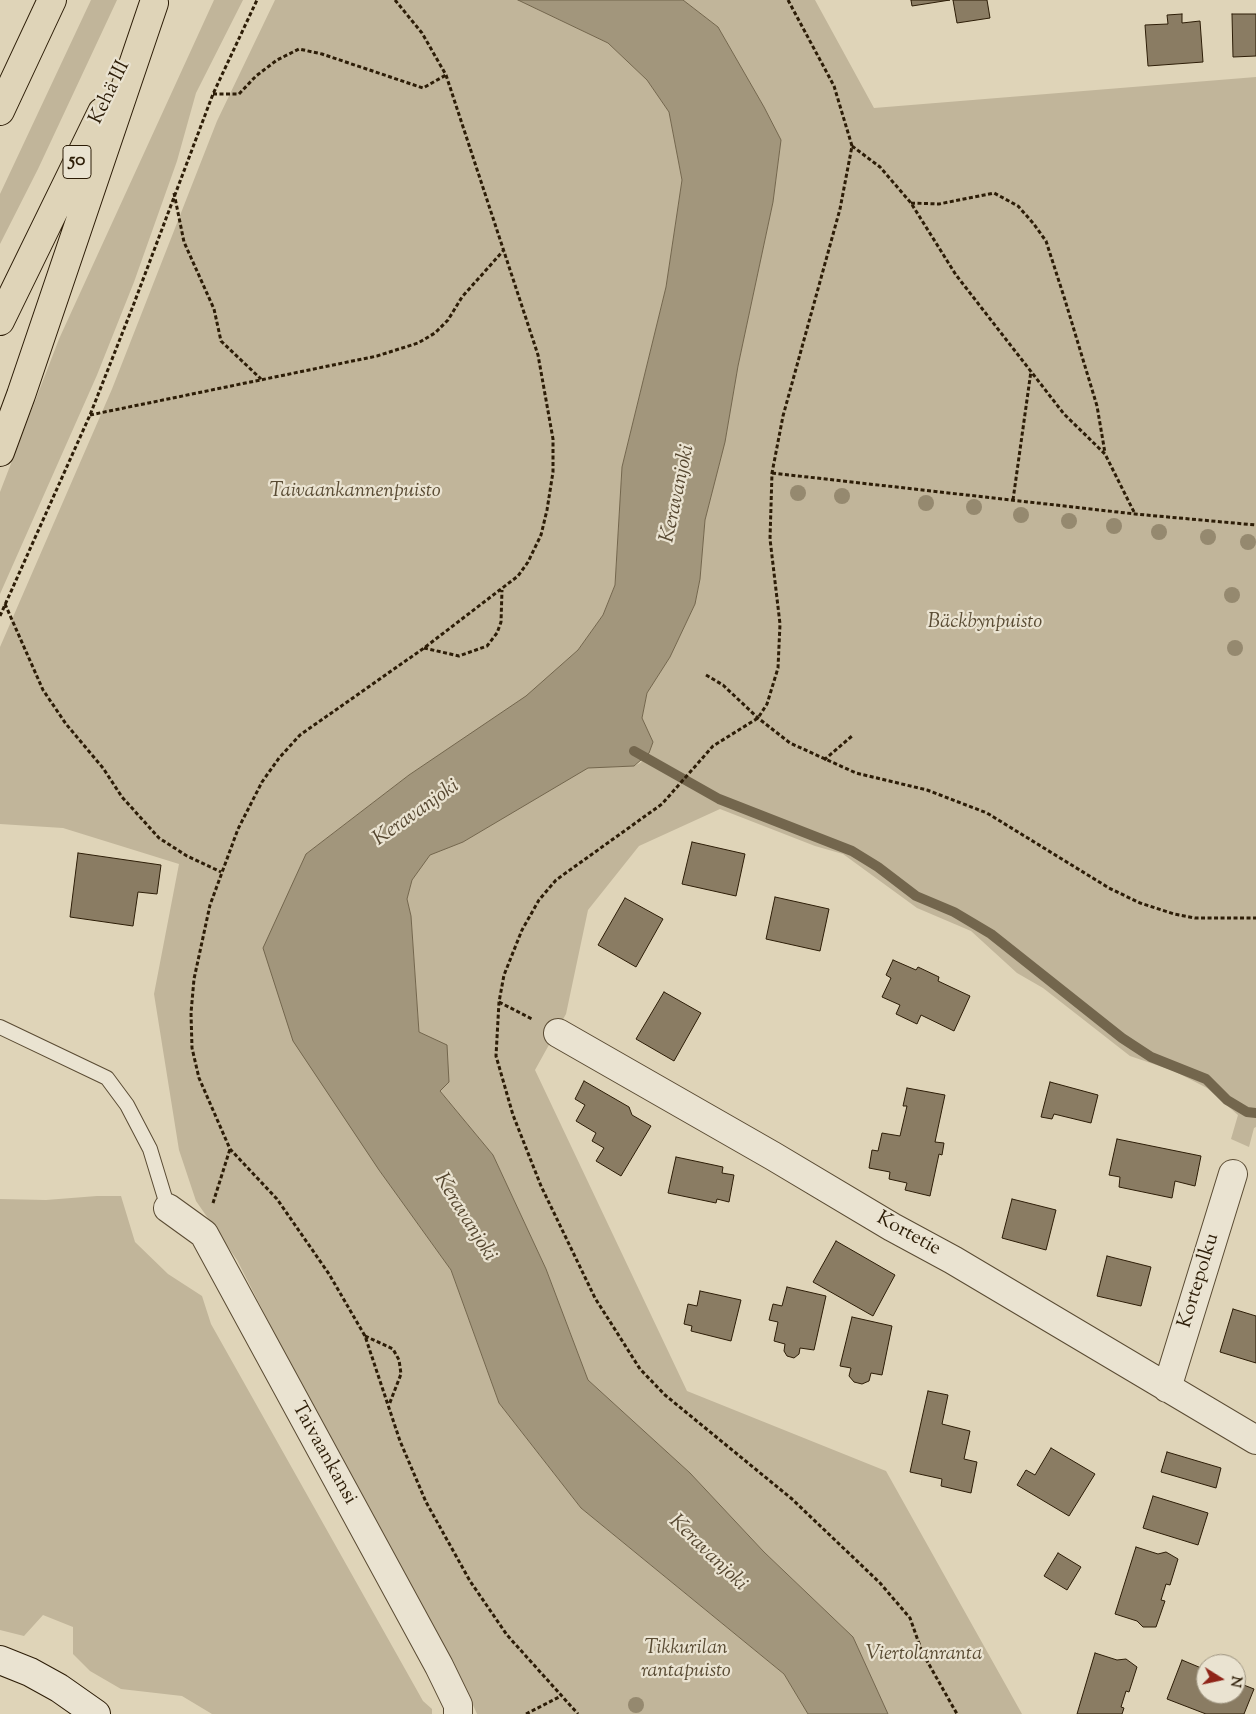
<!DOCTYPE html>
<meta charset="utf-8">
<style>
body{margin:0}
#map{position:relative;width:1256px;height:1714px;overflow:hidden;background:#dfd4b8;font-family:"Sorts Mill Goudy",serif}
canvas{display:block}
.north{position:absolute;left:1196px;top:1654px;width:50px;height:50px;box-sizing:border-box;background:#eae3d1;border:1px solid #9e9480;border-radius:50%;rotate:100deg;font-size:14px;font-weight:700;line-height:20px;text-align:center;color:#2d1d07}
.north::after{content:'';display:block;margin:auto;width:18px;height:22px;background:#8f2418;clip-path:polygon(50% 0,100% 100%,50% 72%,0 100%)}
</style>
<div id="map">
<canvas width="1256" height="1714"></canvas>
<div class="north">N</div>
</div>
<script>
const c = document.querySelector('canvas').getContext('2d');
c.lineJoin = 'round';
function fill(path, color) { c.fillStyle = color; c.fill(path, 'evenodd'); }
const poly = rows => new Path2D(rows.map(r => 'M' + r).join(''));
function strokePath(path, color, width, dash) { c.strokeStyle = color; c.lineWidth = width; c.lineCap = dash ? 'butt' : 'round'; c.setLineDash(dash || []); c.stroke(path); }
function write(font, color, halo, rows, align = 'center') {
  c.font = font + ' "Sorts Mill Goudy",serif'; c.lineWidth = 4.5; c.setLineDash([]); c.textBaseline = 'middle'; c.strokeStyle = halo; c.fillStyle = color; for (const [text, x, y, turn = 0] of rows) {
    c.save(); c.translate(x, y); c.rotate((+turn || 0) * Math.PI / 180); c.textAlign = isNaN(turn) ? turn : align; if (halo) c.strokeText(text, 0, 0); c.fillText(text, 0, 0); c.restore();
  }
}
const green = poly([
 [91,0,117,0,38,169,0,244,0,194],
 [214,0,243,0,196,93,177,161,134,282,97,375,0,594,0,492,59,339],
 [275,0,518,0,608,43,647,80,669,112,682,180,666,287,622,467,615,585,603,615,578,650,526,697,409,775,306,854,379,1170,451,1270,499,1403,581,1508,784,1674,808,1714,477,1714,461,1678,330,1442,237,1260,196,1201,179,1150,154,994,179,864,63,828,0,824,0,647,112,389,217,121],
 [683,0,815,0,874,108,1256,77,1256,1127,1254,1128,1249,1147,1231,1139,1238,1115,1207,1088,1174,1071,1130,1056,1043,988,1017,973,971,931,917,908,843,854,815,846,720,809,639,846,588,910,566,1014,535,1070,687,1391,886,1471,1022,1714,888,1714,853,1637,764,1552,690,1473,588,1380,546,1269,493,1155,440,1091,419,1032,411,916,407,899,412,880,430,854,463,842,588,767,634,766,640,763,649,753,653,742,642,718,647,693,670,657,695,604,700,579,705,520,725,442,738,366,773,202,781,140,764,107,718,27],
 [97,1196,121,1196,135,1242,168,1274,202,1296,211,1324,423,1701,432,1709,432,1714,212,1714,182,1696,121,1689,90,1671,73,1654,73,1627,43,1615,24,1636,0,1630,0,1199,46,1200]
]);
const water = poly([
 [518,0,683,0,718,27,764,107,781,140,773,202,738,366,725,442,705,520,700,579,695,604,670,657,647,693,642,718,653,742,649,753,634,766,588,768,463,842,430,855,412,880,407,899,411,916,419,1032,447,1045,449,1082,440,1091,493,1155,546,1269,588,1380,690,1473,764,1552,853,1637,888,1714,808,1714,784,1674,581,1508,499,1403,451,1270,379,1170,293,1041,263,948,306,854,409,775,526,696,578,650,603,615,615,585,622,467,666,287,682,180,669,112,647,80,608,43,518,0]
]);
const stream = poly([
 [634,751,719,799,852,851,878,867,916,896,954,912,991,934,1122,1038,1151,1057,1206,1079,1227,1100,1247,1112,1256,1113]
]);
const building = poly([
 [911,0,950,0,912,6,911,0],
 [953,0,987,0,990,18,957,23,953,0],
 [1182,14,1182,23,1200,21,1203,62,1148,66,1145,25,1168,24,1167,15,1182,14],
 [1232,14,1256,14,1256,56,1233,57,1232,14],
 [692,842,745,854,736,896,682,884,692,842],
 [78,853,161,865,157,894,138,892,133,926,70,917,78,853],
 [775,897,829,909,820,951,766,939,775,897],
 [625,898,663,919,636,967,598,945,625,898],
 [893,960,916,970,918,967,939,977,938,981,970,996,954,1031,921,1015,917,1024,896,1014,900,1005,882,997,891,978,886,975,893,960],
 [664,992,701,1013,674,1061,636,1039,664,992],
 [584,1081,629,1107,632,1115,651,1126,621,1176,596,1161,604,1148,592,1141,596,1133,576,1121,585,1105,575,1099,584,1081],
 [1050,1082,1098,1095,1091,1123,1054,1114,1052,1119,1041,1117,1050,1082],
 [907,1088,945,1095,935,1142,944,1143,942,1155,939,1154,930,1196,905,1190,907,1183,889,1179,890,1172,869,1168,872,1150,878,1151,882,1133,900,1136,907,1106,903,1106,907,1088],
 [1117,1139,1201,1156,1195,1186,1175,1181,1172,1198,1119,1187,1120,1177,1109,1175,1117,1139],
 [676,1157,723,1167,722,1173,734,1175,729,1202,717,1199,716,1203,668,1193,676,1157],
 [1012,1199,1056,1210,1046,1250,1002,1238,1012,1199],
 [836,1241,895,1275,873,1316,813,1282,836,1241],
 [1107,1256,1151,1267,1141,1306,1097,1296,1107,1256],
 [787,1287,826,1296,814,1350,800,1348,799,1354,794,1358,787,1356,784,1351,785,1344,774,1341,778,1322,769,1320,773,1304,782,1306,787,1287],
 [700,1291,741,1300,731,1341,691,1331,692,1326,684,1324,688,1304,697,1306,700,1291],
 [1233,1309,1256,1316,1256,1363,1220,1352,1233,1309],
 [852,1317,892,1326,882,1375,871,1373,869,1381,862,1384,854,1382,849,1376,851,1368,840,1366,852,1317],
 [928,1391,948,1395,942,1424,970,1431,964,1459,977,1462,971,1493,941,1486,942,1479,910,1472,928,1391],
 [1051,1448,1095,1474,1069,1516,1017,1485,1026,1470,1035,1475,1051,1448],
 [1167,1452,1221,1468,1216,1488,1161,1472,1167,1452],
 [1153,1496,1208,1513,1198,1545,1143,1528,1153,1496],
 [1136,1547,1158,1554,1166,1552,1178,1559,1170,1585,1166,1584,1161,1600,1165,1601,1156,1627,1143,1627,1137,1621,1115,1614,1136,1547],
 [1058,1553,1081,1567,1067,1590,1044,1576,1058,1553],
 [1095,1653,1117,1660,1126,1659,1137,1667,1129,1692,1126,1691,1121,1707,1124,1708,1122,1714,1077,1714,1095,1653],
 [1182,1660,1206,1670,1206,1694,1236,1694,1236,1682,1254,1689,1244,1714,1206,1714,1167,1699,1182,1660]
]);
const path = poly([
 [395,0,422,33,446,75,538,355,553,439,553,472,547,510,541,535,528,562,518,576,424,648,300,735,279,758,262,782,238,829,210,905,194,979,191,1013,192,1048,199,1078,230,1149,277,1199,329,1274,365,1336,400,1441,426,1502,470,1581,507,1635,578,1714],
 [788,0,834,86,852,146,840,209,783,416,772,473,770,539,780,624,778,668,767,704,758,718,713,746,662,804,556,880,539,900,522,930,504,975,499,1002,496,1056,513,1115,541,1186,595,1298,640,1369,665,1395,792,1499,880,1583,910,1618,922,1652,957,1714],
 [213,94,239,94,256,76,277,60,299,49,322,54,423,88,446,75],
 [852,146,880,167,911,203,956,275,1064,414,1105,454,1135,514],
 [174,193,184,242,214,309,221,341,261,379],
 [911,203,939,204,994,193,1018,206,1033,223,1046,241,1065,300,1097,406,1105,453],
 [90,415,377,356,418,343,435,333,448,320,462,297,503,251],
 [772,473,1135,514,1256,525],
 [1013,500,1031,371],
 [5,604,43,690,66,724,103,768,122,797,159,838,187,856,221,872],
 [0,616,90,415,133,306,213,94,257,0],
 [424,648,459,656,487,646,497,633,501,622,502,590],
 [706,675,723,685,758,718,790,743,856,773,927,790,987,813,1109,888,1140,903,1174,914,1195,918,1256,918],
 [824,760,852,736],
 [499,1002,532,1019],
 [213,1203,230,1149],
 [365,1336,393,1349,399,1360,401,1374,389,1405],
 [526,1714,561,1696]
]);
const lane = poly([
 [0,1027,107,1078,127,1105,150,1149,168,1208]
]);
const street = poly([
 [558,1033,773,1156,892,1227,953,1260,1256,1440],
 [168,1208,204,1234,439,1666,458,1705,458,1714],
 [1167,1388,1233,1174]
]);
const secondary = poly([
 [0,1660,30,1672,59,1688,96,1714]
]);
const highway = poly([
 [0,111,52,0],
 [0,321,102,112],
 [0,452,21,395,154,3]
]);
const trees = [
 [798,493],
 [842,496],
 [926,503],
 [974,507],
 [1021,515],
 [1069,521],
 [1114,526],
 [1159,532],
 [1208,537],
 [1248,542],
 [1232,595],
 [1235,648],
 [636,1705]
];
const shields = [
 [77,162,28]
];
const shieldNames = [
 ["50",77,162]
];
const streetNames = [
 ["Kehä III",111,93,-64],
 ["Kortetie",908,1235,29],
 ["Kortepolku",1200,1281,-73],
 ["Taivaankansi",323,1454,61]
];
const parkNames = [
 ["Taivaankannenpuisto",355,493],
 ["Bäckbynpuisto",985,624],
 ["Tikkurilan",686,1650],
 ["rantapuisto",686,1673],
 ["Viertolanranta",924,1656]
];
const waterNames = [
 ["Keravanjoki",679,494,-78],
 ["Keravanjoki",417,814,-35],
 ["Keravanjoki",464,1218,58],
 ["Keravanjoki",707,1554,44]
];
fill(green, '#c1b59a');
fill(water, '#a2967c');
strokePath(water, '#73664d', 1);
strokePath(stream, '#73664d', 10);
fill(building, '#8a7c63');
strokePath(building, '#2d1d07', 1);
strokePath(lane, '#5a4b33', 16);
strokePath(street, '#5a4b33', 30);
strokePath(secondary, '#2d1d07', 30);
strokePath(highway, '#2d1d07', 30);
strokePath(path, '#2d1d07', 3, [4, 2.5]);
strokePath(lane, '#eae3d1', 14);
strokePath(street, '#eae3d1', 28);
strokePath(secondary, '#eae3d1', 28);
strokePath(highway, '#dfd4b8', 28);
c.fillStyle = '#95896f';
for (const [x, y] of trees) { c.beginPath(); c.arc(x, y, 8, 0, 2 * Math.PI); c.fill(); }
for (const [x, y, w] of shields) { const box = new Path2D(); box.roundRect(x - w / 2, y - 16.5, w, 33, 4); c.fillStyle = '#eae3d1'; c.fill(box); strokePath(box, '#2d1d07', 1); }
write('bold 19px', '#2d1d07', null, shieldNames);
write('20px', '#2d1d07', '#eae3d1', streetNames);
write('italic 20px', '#594b33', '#eae3d1', parkNames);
write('italic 21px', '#564730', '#eae3d1', waterNames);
</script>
